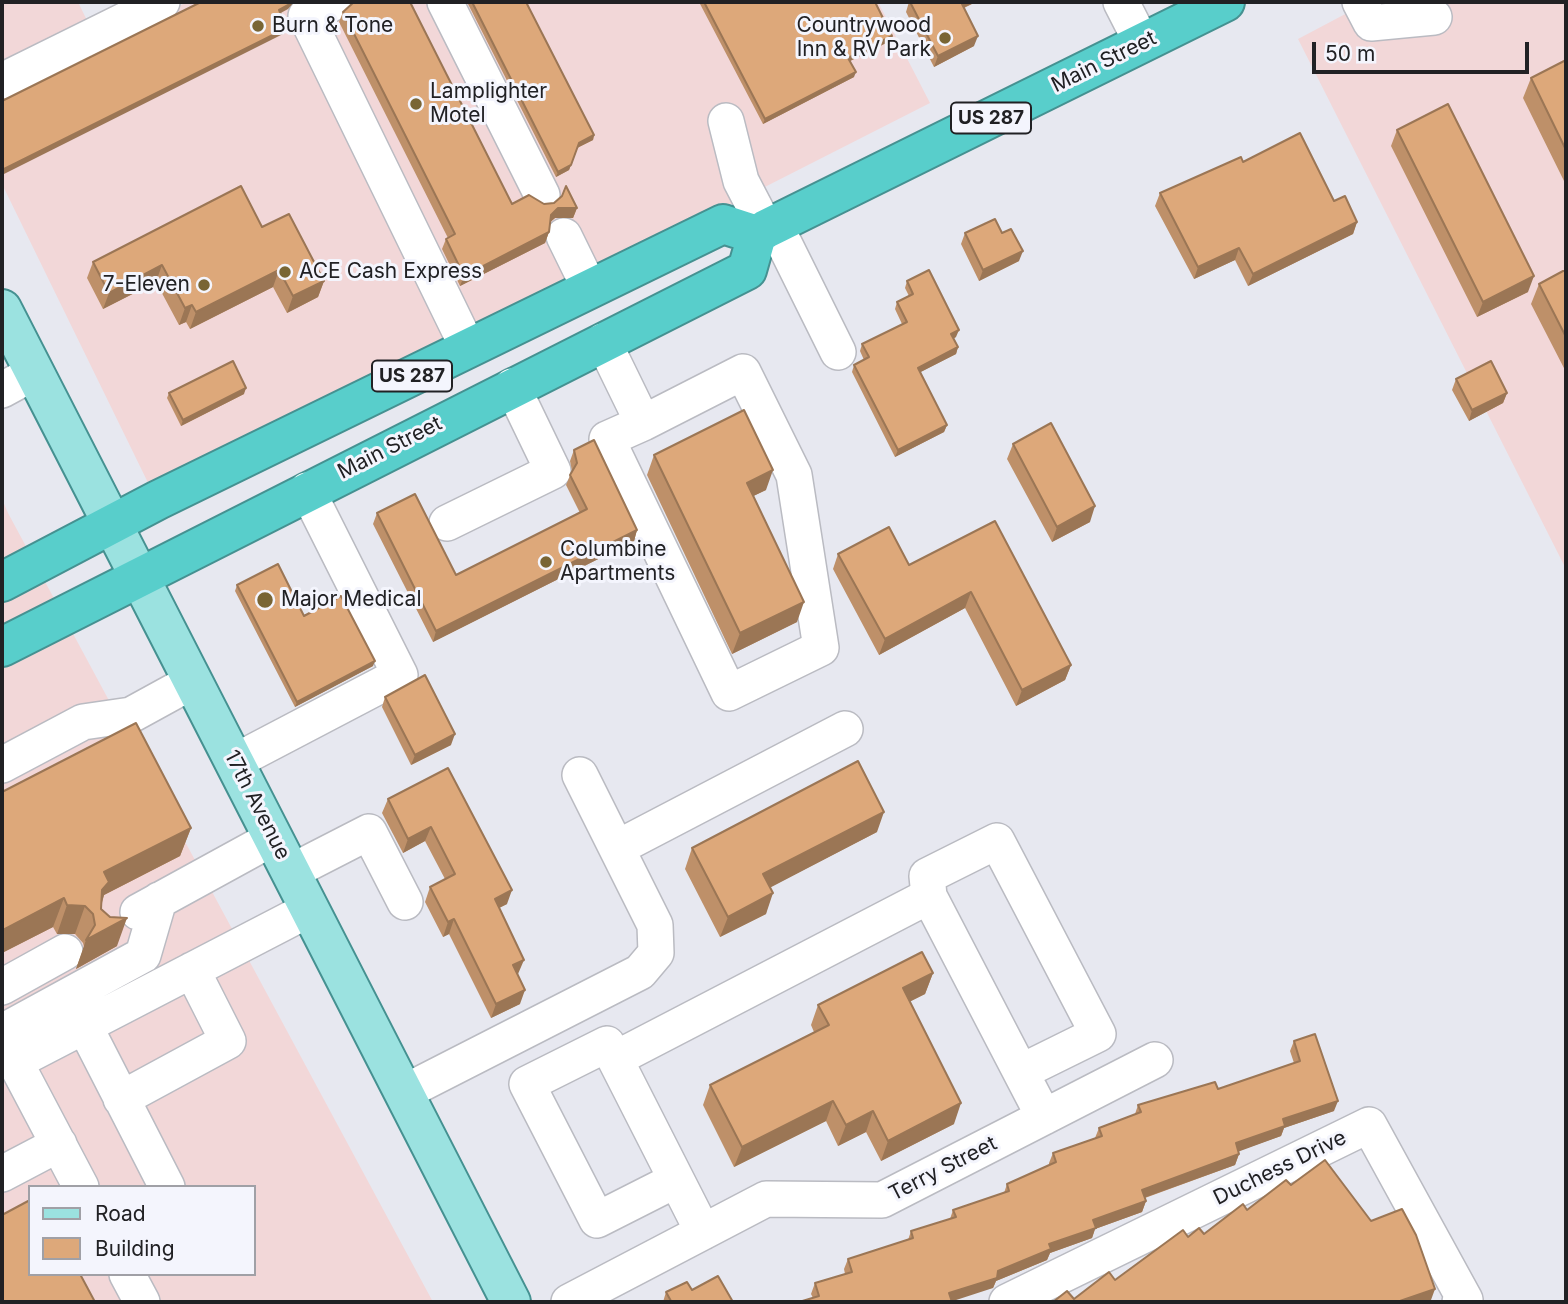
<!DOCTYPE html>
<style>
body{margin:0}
#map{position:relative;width:1568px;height:1304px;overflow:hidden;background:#e7e8f0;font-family:Inter,sans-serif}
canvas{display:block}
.frame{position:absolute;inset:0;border:4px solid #212124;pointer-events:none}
.legend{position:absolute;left:28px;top:1185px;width:228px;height:91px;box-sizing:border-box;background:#f4f5fd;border:2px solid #a0a0a6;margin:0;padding:9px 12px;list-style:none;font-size:21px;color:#212124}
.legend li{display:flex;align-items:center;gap:14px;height:35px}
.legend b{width:35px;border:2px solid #a0a0a6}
.scale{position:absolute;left:1312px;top:42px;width:217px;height:32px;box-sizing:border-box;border:4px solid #212124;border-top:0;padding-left:9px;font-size:21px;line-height:24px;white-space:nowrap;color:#212124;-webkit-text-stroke:5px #f4f5fd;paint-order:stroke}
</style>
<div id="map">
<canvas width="1568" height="1304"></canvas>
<div class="frame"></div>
<ul class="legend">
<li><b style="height:9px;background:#9be2e0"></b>Road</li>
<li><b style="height:19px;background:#dda87a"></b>Building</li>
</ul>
<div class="scale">50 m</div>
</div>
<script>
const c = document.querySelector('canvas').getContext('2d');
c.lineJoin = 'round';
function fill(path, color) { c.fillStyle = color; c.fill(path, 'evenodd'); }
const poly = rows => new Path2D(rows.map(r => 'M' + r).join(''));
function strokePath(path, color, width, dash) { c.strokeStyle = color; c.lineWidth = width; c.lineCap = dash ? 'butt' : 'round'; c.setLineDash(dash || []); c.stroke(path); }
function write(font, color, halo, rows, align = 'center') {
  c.font = font + ' Inter,sans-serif'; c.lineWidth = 6; c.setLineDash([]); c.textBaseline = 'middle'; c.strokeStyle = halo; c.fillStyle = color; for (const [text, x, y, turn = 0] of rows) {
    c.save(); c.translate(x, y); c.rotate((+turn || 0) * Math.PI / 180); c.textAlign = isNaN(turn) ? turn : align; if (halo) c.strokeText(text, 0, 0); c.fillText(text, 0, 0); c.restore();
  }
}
const commercial = poly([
 [2,2,78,2,99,45,187,2,878,2,930,103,155,497,2,184],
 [1368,2,1566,2,1566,569,1298,39],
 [2,499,8,513,433,1302,2,1302],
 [30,1187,254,1187,254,1274,30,1274]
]);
const minor = poly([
 [335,2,306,16,468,348],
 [445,2,542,195],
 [1121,2,1142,43],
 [1360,2,1371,23,1434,17],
 [2,81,162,2],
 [726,121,741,181,766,229],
 [775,225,838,352],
 [564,236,590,289],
 [603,341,643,423,743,372,794,475,821,648,729,693,607,439,643,423],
 [2,390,35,372],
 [447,523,553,471,512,386],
 [234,762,400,675,307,490],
 [2,765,83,722,131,715,193,681],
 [617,848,845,729],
 [291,872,369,832,405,902],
 [929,896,927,876,997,841,1098,1034,1021,1072],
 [138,912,273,838],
 [2,987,65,952],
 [84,1025,167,1187],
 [2,1032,143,955,159,900],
 [4,1041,81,1187],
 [615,1059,607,1044,527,1084,597,1220,676,1180],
 [15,1062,310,909],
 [403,1093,640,972,656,953,655,925,580,775],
 [121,1099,228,1041,192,970],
 [2,1174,59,1144],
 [703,1232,615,1059,929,896,1044,1117],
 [127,1274,142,1302],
 [569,1302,766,1199,882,1200,1155,1060],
 [1007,1302,1369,1125,1465,1300,1460,1302]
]);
const major = poly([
 [2,309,511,1302]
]);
const highway = poly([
 [2,582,158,500,723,224,757,235],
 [2,647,747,270,757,235,766,229,1225,2]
]);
const wall = poly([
 [467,2,526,2,594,135,593,140,577,148,569,170,556,177],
 [699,2,875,2,892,36,890,41,850,61,854,77,763,124],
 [909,2,976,2,964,8,974,46,934,67,906,12],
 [343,12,512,204,544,204,577,208,573,218,555,218,550,222,549,232,545,243,460,286,442,249,446,239,448,238,339,22],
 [1566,60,1566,185,1523,98,1531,78],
 [1397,130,1528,292,1477,317,1391,146],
 [1243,162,1334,201,1357,222,1353,234,1248,286,1235,260,1194,279,1155,206,1160,193],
 [262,227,324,281,318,297,287,313,273,287,190,329,186,322,179,325,156,282,103,309,87,278,93,262],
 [965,233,1002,233,1019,261,979,281,961,244],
 [1566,271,1566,372,1531,304,1539,284],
 [907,281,956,337,954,338,958,347,956,354,920,372,947,425,944,432,895,457,852,372,854,365,864,360,860,351,862,344,902,324,895,309,897,302,909,296,905,288],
 [1456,379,1507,393,1503,403,1469,421,1452,390],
 [169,393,244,394,181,426,167,398],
 [1013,444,1090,522,1052,542,1007,459],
 [574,450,637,530,634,541,433,642,373,524,377,513,456,575,580,513,566,485,572,471,570,461],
 [654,455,766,490,753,496,797,622,732,654,647,475],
 [995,521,1071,665,1065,680,1016,706,965,608,879,655,833,569,838,554,909,565],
 [237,585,304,616,373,666,295,707,235,591],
 [385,697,451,745,411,765,382,707],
 [448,768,507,904,499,908,518,974,517,975,520,1004,491,1018,449,934,443,937,425,902,430,887,445,879,425,841,403,853,382,813,388,799],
 [2,792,191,828,180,856,104,895,102,903,101,909,117,946,76,969,84,947,83,943,75,934,57,934,53,927,2,953],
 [877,832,770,887,766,914,720,937,685,869,692,848],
 [933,973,925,994,909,1002,954,1124,881,1161,866,1132,838,1146,826,1121,734,1167,703,1105,710,1085,814,1032,811,1025,818,1005],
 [1294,1041,1334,1111,1284,1128,1281,1136,1238,1151,1239,1154,1235,1165,1145,1198,1146,1201,1142,1212,1095,1229,1092,1238,1050,1253,1047,1260,996,1281,993,1288,813,1298,811,1294,815,1283,845,1274,844,1269,848,1259,908,1240,911,1231,950,1219,953,1210,1004,1193,1007,1184,1049,1165,1049,1163,1053,1153,1095,1138,1099,1128,1135,1114,1138,1105,1218,1089,1294,1063,1290,1051],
 [692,1290,733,1302,663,1302,666,1292]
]);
const shadedWall = poly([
 [291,2,294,2,288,9,277,15,279,10],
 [960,2,976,2,956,11],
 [287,28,285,33,2,175,2,170],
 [892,36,890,41,846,63,848,58],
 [978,36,974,46,934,67,938,56],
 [856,72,854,77,763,124,765,119],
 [594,135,593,140,577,148,579,143],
 [571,165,569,170,556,177,558,172],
 [558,208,577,208,573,218,555,218,547,225,551,215],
 [1357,222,1353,234,1248,286,1253,274],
 [549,232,545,243,460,286,464,276],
 [1239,248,1235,260,1194,279,1198,267],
 [1023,251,1019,261,979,281,983,270],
 [162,265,156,282,103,309,109,293],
 [279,270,273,287,190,329,196,312],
 [1534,276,1528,292,1477,317,1483,302],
 [324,281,318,297,287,313,293,296],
 [192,305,186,322,179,325,185,308],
 [959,330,956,337,949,341,951,334],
 [958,347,956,354,915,375,918,368],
 [246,388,244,394,181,426,183,420],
 [1507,393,1503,403,1469,421,1472,410],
 [947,425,944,432,895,457,898,450],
 [773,470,766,490,739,503,747,483],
 [1095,506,1090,522,1052,542,1057,527],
 [637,530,634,541,433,642,436,631],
 [971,592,965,608,879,655,885,639],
 [804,602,797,622,732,654,740,633],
 [375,661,373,666,295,707,297,702],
 [1071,665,1065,680,1016,706,1022,690],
 [455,734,451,745,411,765,415,755],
 [884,812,877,832,756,895,763,874],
 [431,827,425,841,403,853,408,839],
 [191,828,180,856,104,895,99,911,104,872],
 [512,890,507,904,489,913,495,899],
 [773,893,766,914,720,937,728,917],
 [64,898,53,927,2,953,3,930],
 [67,905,85,906,75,934,57,934],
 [127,918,117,946,76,969,86,940],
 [454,919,449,934,443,937,448,922],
 [524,960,518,974,508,980,513,965],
 [933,973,925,994,895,1009,903,988],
 [525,990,520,1004,491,1018,496,1004],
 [833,1101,826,1121,734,1167,742,1147],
 [1338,1101,1334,1111,1284,1128,1281,1136,1232,1154,1236,1143,1283,1119],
 [961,1103,954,1124,881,1161,888,1141],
 [873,1111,866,1132,838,1146,846,1125],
 [1239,1154,1235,1165,1138,1200,1142,1190],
 [1146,1201,1142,1212,1095,1229,1092,1238,1050,1253,1047,1260,996,1281,993,1288,950,1302,949,1293,998,1271,1093,1220],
 [1435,1289,1431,1300,1424,1302,1397,1302]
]);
const building = poly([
 [201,2,291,2,290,4,279,10,287,28,2,170,2,101,201,2],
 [354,2,410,2,512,204,529,195,544,204,554,203,562,196,566,186,577,208,558,208,551,215,549,232,464,276,446,239,455,234,343,12,354,2],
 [472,2,526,2,594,135,579,143,571,165,558,172,472,2],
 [704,2,875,2,892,36,848,58,856,72,765,119,704,2],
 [910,2,961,2,978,36,938,56,910,2],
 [1566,60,1566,150,1531,78,1566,60],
 [1448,104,1534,276,1483,302,1397,130,1448,104],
 [1300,133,1334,201,1345,196,1357,222,1253,274,1239,248,1198,267,1160,193,1241,157,1243,162,1300,133],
 [241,186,262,227,289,214,324,281,293,296,279,270,196,312,192,305,185,308,162,265,109,293,93,262,241,186],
 [995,219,1002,233,1011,229,1023,251,983,270,965,233,995,219],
 [929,270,959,330,951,334,958,347,918,368,947,425,898,450,854,365,869,357,862,344,907,322,897,302,913,294,907,281,929,270],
 [1563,271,1566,271,1566,337,1539,284,1563,271],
 [233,361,246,388,183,420,169,393,233,361],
 [1491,361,1507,393,1472,410,1456,379,1491,361],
 [744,410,773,470,747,483,804,602,740,633,654,455,744,410],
 [1051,423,1095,506,1057,527,1013,444,1051,423],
 [594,440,637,530,436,631,377,513,415,494,456,575,587,509,570,475,577,463,574,450,594,440],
 [995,521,1071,665,1022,690,971,592,885,639,838,554,889,527,909,565,995,521],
 [278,564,304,616,341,596,375,661,297,702,237,585,278,564],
 [425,675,455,734,415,755,385,697,425,675],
 [136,723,191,828,104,872,109,882,102,890,101,909,110,917,127,918,86,940,95,925,93,914,85,906,67,905,64,898,3,930,2,928,2,792,136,723],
 [858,761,884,812,763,874,773,893,728,917,692,848,858,761],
 [448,768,512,890,495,899,524,960,513,965,525,990,496,1004,454,919,448,922,430,887,455,874,431,827,408,839,388,799,448,768],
 [922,952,933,973,903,988,961,1103,888,1141,873,1111,846,1125,833,1101,742,1147,710,1085,829,1025,818,1005,922,952],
 [1315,1034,1338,1101,1283,1119,1285,1126,1236,1143,1239,1154,1142,1190,1146,1201,1093,1220,1096,1228,1049,1244,1051,1249,998,1271,997,1278,949,1293,952,1302,799,1302,819,1296,815,1283,852,1272,848,1259,913,1238,911,1231,956,1217,953,1210,1009,1191,1007,1184,1056,1162,1053,1153,1102,1136,1099,1128,1141,1112,1138,1105,1215,1082,1218,1089,1300,1061,1294,1041,1315,1034],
 [1325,1160,1371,1221,1402,1209,1416,1235,1435,1289,1397,1302,1053,1302,1067,1291,1074,1299,1109,1272,1115,1280,1183,1230,1188,1237,1199,1228,1204,1234,1243,1204,1247,1210,1286,1180,1291,1185,1325,1160],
 [30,1200,30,1274,80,1274,95,1302,2,1302,2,1215,30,1200],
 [718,1276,733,1302,669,1302,671,1301,666,1292,687,1282,692,1290,718,1276]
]);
const markers = [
 [258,26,7,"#796534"],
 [945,38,7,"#796534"],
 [416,104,7,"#796534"],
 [285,272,7,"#796534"],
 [204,285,7,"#796534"],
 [546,562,7,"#796534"],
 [265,600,9,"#796534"]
];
const shields = [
 [991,118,80],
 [412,376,80]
];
const shieldNames = [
 ["US 287",991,118],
 ["US 287",412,376]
];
const poiNames = [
 ["Burn & Tone",272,26],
 ["Countrywood",931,26,"right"],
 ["Inn & RV Park",931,50,"right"],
 ["Lamplighter",430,92],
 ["Motel",430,116],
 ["ACE Cash Express",299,272],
 ["7-Eleven",190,285,"right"],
 ["Columbine",560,550],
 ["Apartments",560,574],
 ["Major Medical",281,600]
];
const streetNames = [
 ["Main Street",1104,62,-26],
 ["Main Street",390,448,-27],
 ["17th Avenue",257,805,63],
 ["Duchess Drive",1280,1168,-26],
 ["Terry Street",943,1169,-27]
];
fill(commercial, '#f2d7d8');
strokePath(minor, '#babbc2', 38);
strokePath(major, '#459191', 42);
strokePath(highway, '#459191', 42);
strokePath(minor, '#fff', 35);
strokePath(major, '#9be2e0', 38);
strokePath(highway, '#58cecb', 38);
fill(wall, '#be9069');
fill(shadedWall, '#9b7655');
fill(building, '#dda87a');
strokePath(building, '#9b7655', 2);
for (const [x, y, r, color] of markers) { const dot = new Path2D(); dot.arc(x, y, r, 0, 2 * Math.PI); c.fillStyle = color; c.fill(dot); strokePath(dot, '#f4f5fd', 2.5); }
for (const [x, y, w] of shields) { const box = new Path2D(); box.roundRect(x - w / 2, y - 15.5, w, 31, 5); c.fillStyle = '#f4f5fd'; c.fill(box); strokePath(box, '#212124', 2); }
write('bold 19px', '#212124', null, shieldNames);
write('21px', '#212124', '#f4f5fd', poiNames, 'left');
write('21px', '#212124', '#f4f5fd', streetNames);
</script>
